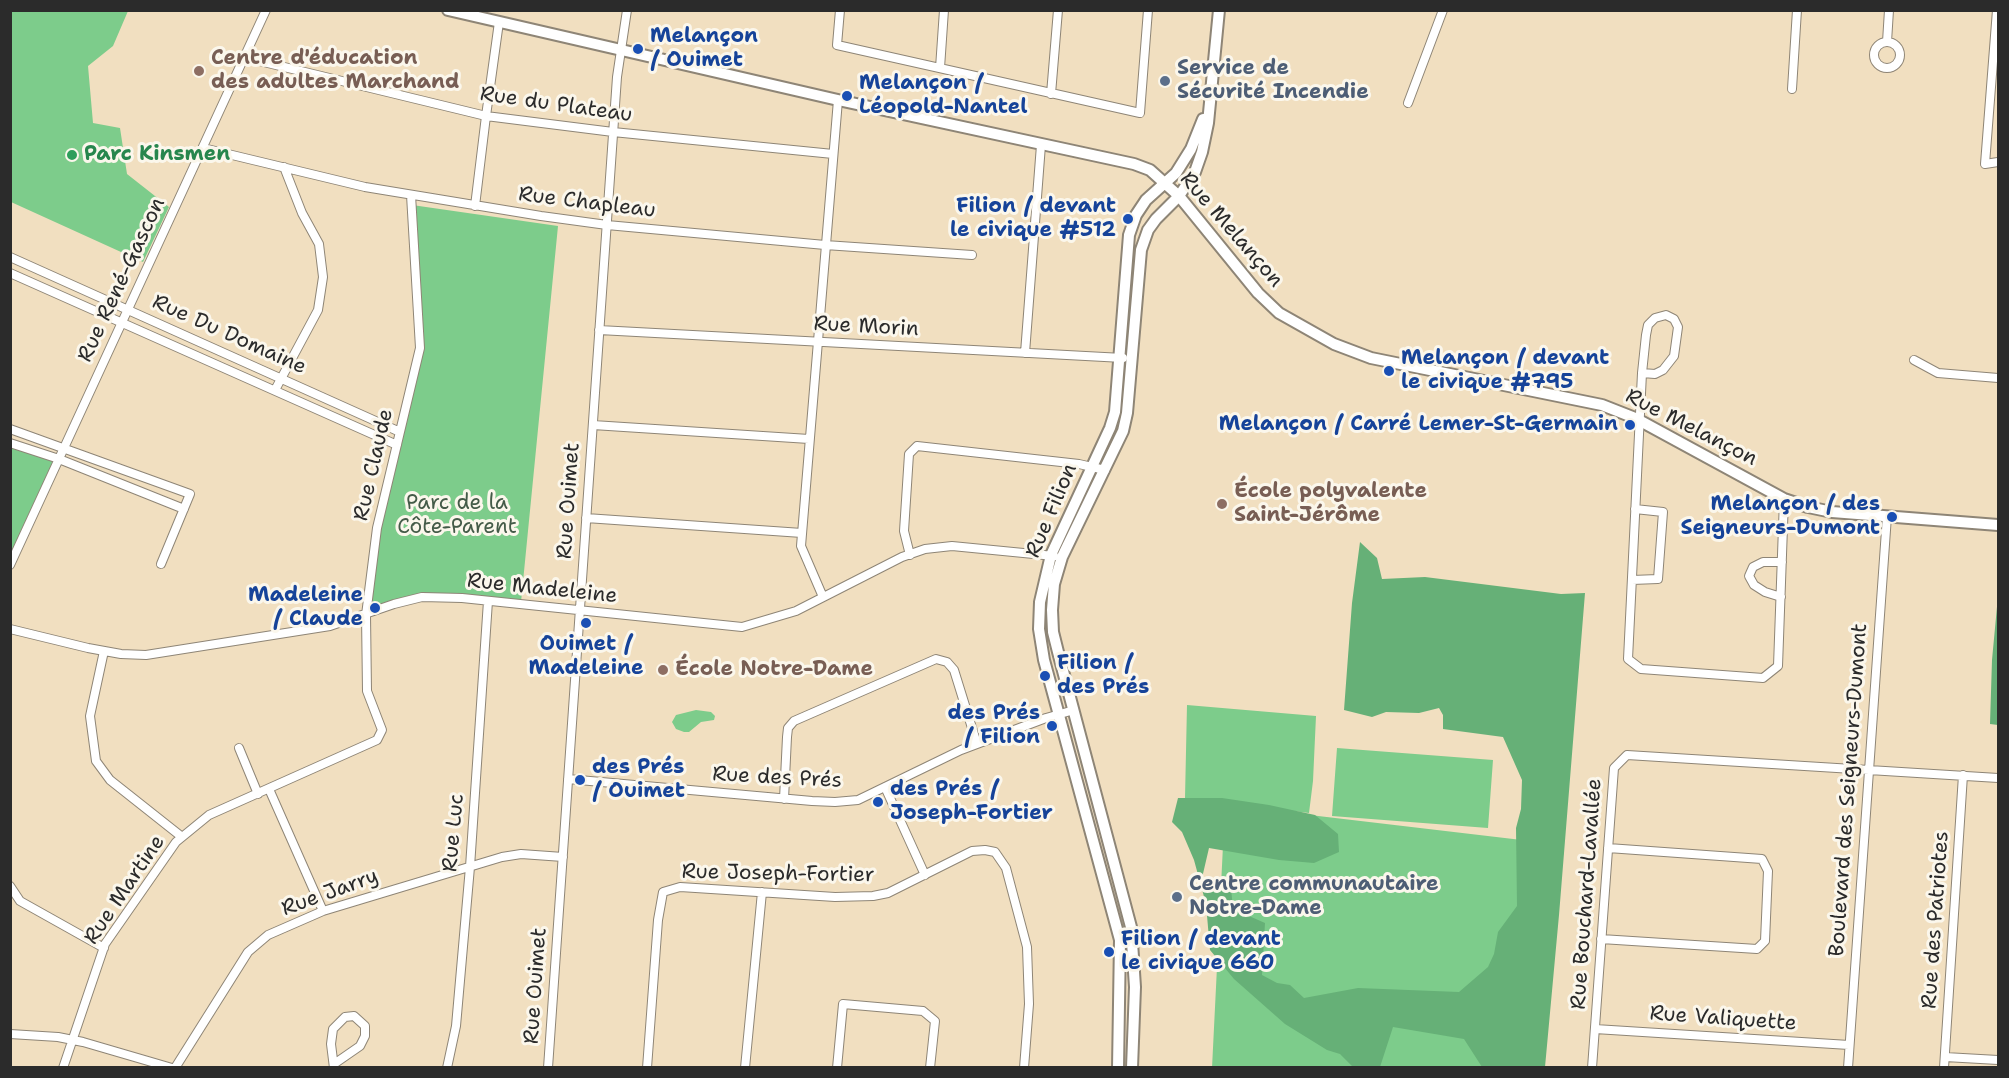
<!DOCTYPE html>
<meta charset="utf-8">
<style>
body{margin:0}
#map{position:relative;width:2009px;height:1078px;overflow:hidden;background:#f1dfc0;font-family:"Shantell Sans",sans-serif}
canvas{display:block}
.frame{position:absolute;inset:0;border:12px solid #2b2b2b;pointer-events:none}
</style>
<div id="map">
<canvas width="2009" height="1078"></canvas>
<div class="frame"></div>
</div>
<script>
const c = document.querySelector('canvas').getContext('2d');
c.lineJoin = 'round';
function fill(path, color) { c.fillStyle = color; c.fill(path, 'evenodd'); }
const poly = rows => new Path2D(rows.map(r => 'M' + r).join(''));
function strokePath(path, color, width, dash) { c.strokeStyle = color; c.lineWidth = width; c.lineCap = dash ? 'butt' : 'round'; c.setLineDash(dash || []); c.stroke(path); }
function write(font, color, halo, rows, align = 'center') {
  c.font = font + ' "Shantell Sans",sans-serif'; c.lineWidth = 6; c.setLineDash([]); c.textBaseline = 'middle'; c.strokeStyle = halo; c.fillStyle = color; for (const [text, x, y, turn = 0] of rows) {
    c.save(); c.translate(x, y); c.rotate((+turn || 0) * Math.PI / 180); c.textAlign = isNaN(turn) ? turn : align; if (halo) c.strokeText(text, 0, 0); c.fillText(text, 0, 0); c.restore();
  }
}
const green = poly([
 [11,10,128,11,113,46,88,66,93,123,120,128,127,174,169,207,143,262,11,202],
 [412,205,558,226,521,602,422,593,367,615,393,452,419,338],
 [11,446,55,461,11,557],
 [1187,705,1316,716,1313,781,1309,813,1185,798],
 [696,710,711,712,715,716,714,720,701,722,689,732,684,732,676,729,672,722,676,715],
 [1337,748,1493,760,1488,828,1332,816],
 [1225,805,1564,845,1544,1067,1212,1068]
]);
const forest = poly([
 [1360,542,1377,558,1382,579,1425,577,1561,594,1585,593,1559,915,1545,1067,1482,1067,1464,1039,1393,1027,1380,1067,1353,1067,1340,1054,1327,1050,1285,1024,1234,979,1210,950,1206,904,1194,860,1182,832,1172,822,1178,798,1222,798,1269,805,1315,815,1338,834,1339,852,1314,863,1279,860,1209,848,1202,878,1213,887,1231,888,1233,909,1265,923,1262,975,1277,983,1290,985,1304,998,1358,988,1459,992,1488,967,1494,954,1498,932,1517,906,1516,828,1521,809,1522,780,1503,737,1443,729,1443,715,1439,708,1419,713,1386,712,1372,717,1344,710,1352,603],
 [1998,596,1998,725,1990,724,1992,660]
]);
const street = poly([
 [840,10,837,45,1140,113,1148,10],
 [1997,10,1985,164,1998,162],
 [1887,42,1889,10],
 '1874 55a13 13 0 1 1 26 0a13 13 0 1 1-26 0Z',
 [243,57,486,116,613,132,833,154],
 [940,68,944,10],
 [1792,89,1797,10],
 [1051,94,1058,10],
 [1408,103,1443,10],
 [203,148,365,187,541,216,607,225,825,245,972,255],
 [475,206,486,116,499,22],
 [10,257,400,432],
 [10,273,397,445],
 [599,330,1123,358],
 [1025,353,1041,145],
 [1914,360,1938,373,1998,378],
 [1642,373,1655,374,1663,370,1674,356,1678,327,1674,319,1666,315,1655,318,1648,325,1646,335,1642,373,1628,659,1641,669,1763,678,1778,666,1784,499],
 [275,390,318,310,323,277,319,244,302,213,284,167],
 [593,425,809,439],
 [10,429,190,494,161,564],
 [10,443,59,459,184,509],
 [586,518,802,533],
 [910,555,904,531,909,454,917,446,1079,464,1105,470],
 [10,565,266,10],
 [1632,580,1658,579,1663,512,1635,509],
 [823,597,801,546,838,100],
 [1781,597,1765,592,1754,585,1749,576,1753,567,1763,562,1782,562],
 [10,629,88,648,121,654,146,655,330,626,394,604,422,597,462,598,742,627,796,611,902,557,925,549,952,546,1054,556],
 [104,651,90,716,96,761,110,780,182,837],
 [239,748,258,794],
 [568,779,812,801,835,802,858,800,961,750,1046,718,1074,710],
 [885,787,925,875],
 [269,789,323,911],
 [784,799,787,737,788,728,794,721,936,659,947,662,954,670,977,744],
 [10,886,20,901,104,948],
 [1601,939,1757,949,1765,941,1768,871,1762,859,1608,848],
 [1595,1029,1849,1045],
 [10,1034,58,1037,83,1042,172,1068],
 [1945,1057,1998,1060],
 [63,1068,105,944,176,842,209,815,377,740,382,730,367,691,366,615,377,528,420,348,411,195],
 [175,1068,248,952,268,935,323,911,502,857,521,854,563,857],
 [334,1068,331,1044,333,1029,345,1017,354,1016,365,1026,365,1036,360,1046,334,1064],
 [447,1068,456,1026,470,867,488,601],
 [548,1068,617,77,627,10],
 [647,1068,658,920,663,892,680,887,835,897,873,896,888,893,972,851,985,850,995,852,1006,868,1027,947,1029,1004,1024,1068],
 [745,1068,762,892],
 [837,1068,843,1004,923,1011,935,1021,930,1068],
 [1592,1068,1614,768,1627,755,1998,778],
 [1848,1068,1887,516],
 [1944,1068,1963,775]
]);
const secondary = poly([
 [448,10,838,100,1134,164,1150,170,1179,196,1258,293,1279,313,1334,344,1371,358,1602,405,1635,418,1784,499,1808,507,1832,512,1998,525],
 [1118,1068,1120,940,1044,660,1039,629,1040,602,1051,555,1110,428,1115,412,1129,235,1136,215,1146,200,1176,173,1191,149,1203,119],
 [1132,1068,1135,987,1131,927,1058,652,1053,632,1052,610,1054,584,1062,557,1123,431,1127,413,1141,250,1148,230,1156,219,1179,196,1195,172,1202,152,1208,123,1219,10]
]);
const markers = [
 [638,49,6,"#1a4fb4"],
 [199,71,6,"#8d6e63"],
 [1165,81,6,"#5c6f8a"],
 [847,96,6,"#1a4fb4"],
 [72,155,6,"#2e9e5b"],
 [1128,219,6,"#1a4fb4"],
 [1389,371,6,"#1a4fb4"],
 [1630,425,6,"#1a4fb4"],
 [1222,504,6,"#8d6e63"],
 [1892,517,6,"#1a4fb4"],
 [375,608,6,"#1a4fb4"],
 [586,623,6,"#1a4fb4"],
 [663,670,6,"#8d6e63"],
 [1045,676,6,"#1a4fb4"],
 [1052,726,6,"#1a4fb4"],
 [580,780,6,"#1a4fb4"],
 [878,802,6,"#1a4fb4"],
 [1177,897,6,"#5c6f8a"],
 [1109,952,6,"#1a4fb4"]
];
const transitNames = [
 ["Melançon",650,37],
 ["/ Ouimet",650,61],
 ["Melançon /",859,84],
 ["Léopold-Nantel",859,108],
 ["Filion / devant",1116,207,"right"],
 ["le civique #512",1116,231,"right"],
 ["Melançon / devant",1401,359],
 ["le civique #795",1401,383],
 ["Melançon / Carré Lemer-St-Germain",1618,425,"right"],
 ["Melançon / des",1880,505,"right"],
 ["Seigneurs-Dumont",1880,529,"right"],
 ["Madeleine",363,596,"right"],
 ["/ Claude",363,620,"right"],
 ["Ouimet /",586,645,"center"],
 ["Madeleine",586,669,"center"],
 ["Filion /",1057,664],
 ["des Prés",1057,688],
 ["des Prés",1040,714,"right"],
 ["/ Filion",1040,738,"right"],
 ["des Prés",592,768],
 ["/ Ouimet",592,792],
 ["des Prés /",890,790],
 ["Joseph-Fortier",890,814],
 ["Filion / devant",1121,940],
 ["le civique 660",1121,964]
];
const educationNames = [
 ["Centre d'éducation",211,59],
 ["des adultes Marchand",211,83],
 ["École polyvalente",1234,492],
 ["Saint-Jérôme",1234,516],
 ["École Notre-Dame",675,670]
];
const serviceNames = [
 ["Service de",1177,69],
 ["Sécurité Incendie",1177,93],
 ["Centre communautaire",1189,885],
 ["Notre-Dame",1189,909]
];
const streetNames = [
 ["Rue du Plateau",556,105,8],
 ["Rue Chapleau",587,203,7],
 ["Rue Melançon",1231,230,49],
 ["Rue René-Gascon",122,280,-65],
 ["Rue Morin",866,327,3],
 ["Rue Du Domaine",229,335,24],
 ["Rue Melançon",1691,428,27],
 ["Rue Claude",374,465,-77],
 ["Rue Ouimet",569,501,-86],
 ["Rue Filion",1052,511,-67],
 ["Rue Madeleine",542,589,6],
 ["Rue des Prés",777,778,3],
 ["Boulevard des Seigneurs-Dumont",1849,790,-86],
 ["Rue Luc",454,833,-85],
 ["Rue Joseph-Fortier",778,874,1],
 ["Rue Martine",125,890,-56],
 ["Rue Jarry",330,893,-20],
 ["Rue Bouchard-Lavallée",1587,894,-86],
 ["Rue des Patriotes",1936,920,-86],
 ["Rue Ouimet",536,986,-86],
 ["Rue Valiquette",1723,1019,4]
];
const leisureNames = [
 ["Parc Kinsmen",84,155]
];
const parkNames = [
 ["Parc de la",457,504],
 ["Côte-Parent",457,528]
];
fill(green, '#7dcc8b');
fill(forest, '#66b077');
strokePath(street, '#8e8576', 10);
strokePath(secondary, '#8e8576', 14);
strokePath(street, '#fff', 8);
strokePath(secondary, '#fff', 10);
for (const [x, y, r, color] of markers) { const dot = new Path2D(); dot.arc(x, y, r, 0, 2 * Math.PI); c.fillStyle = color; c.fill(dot); strokePath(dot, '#fbf7ec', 2); }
write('bold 21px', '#164399', '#fbf7ec', transitNames, 'left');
write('bold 21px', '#785e54', '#fbf7ec', educationNames, 'left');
write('bold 21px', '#4e5e75', '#fbf7ec', serviceNames, 'left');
write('21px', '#2b2b2b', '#fbf7ec', streetNames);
write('bold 21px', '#27864d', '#fbf7ec', leisureNames, 'left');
write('21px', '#445b48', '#fbf7ec', parkNames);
</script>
